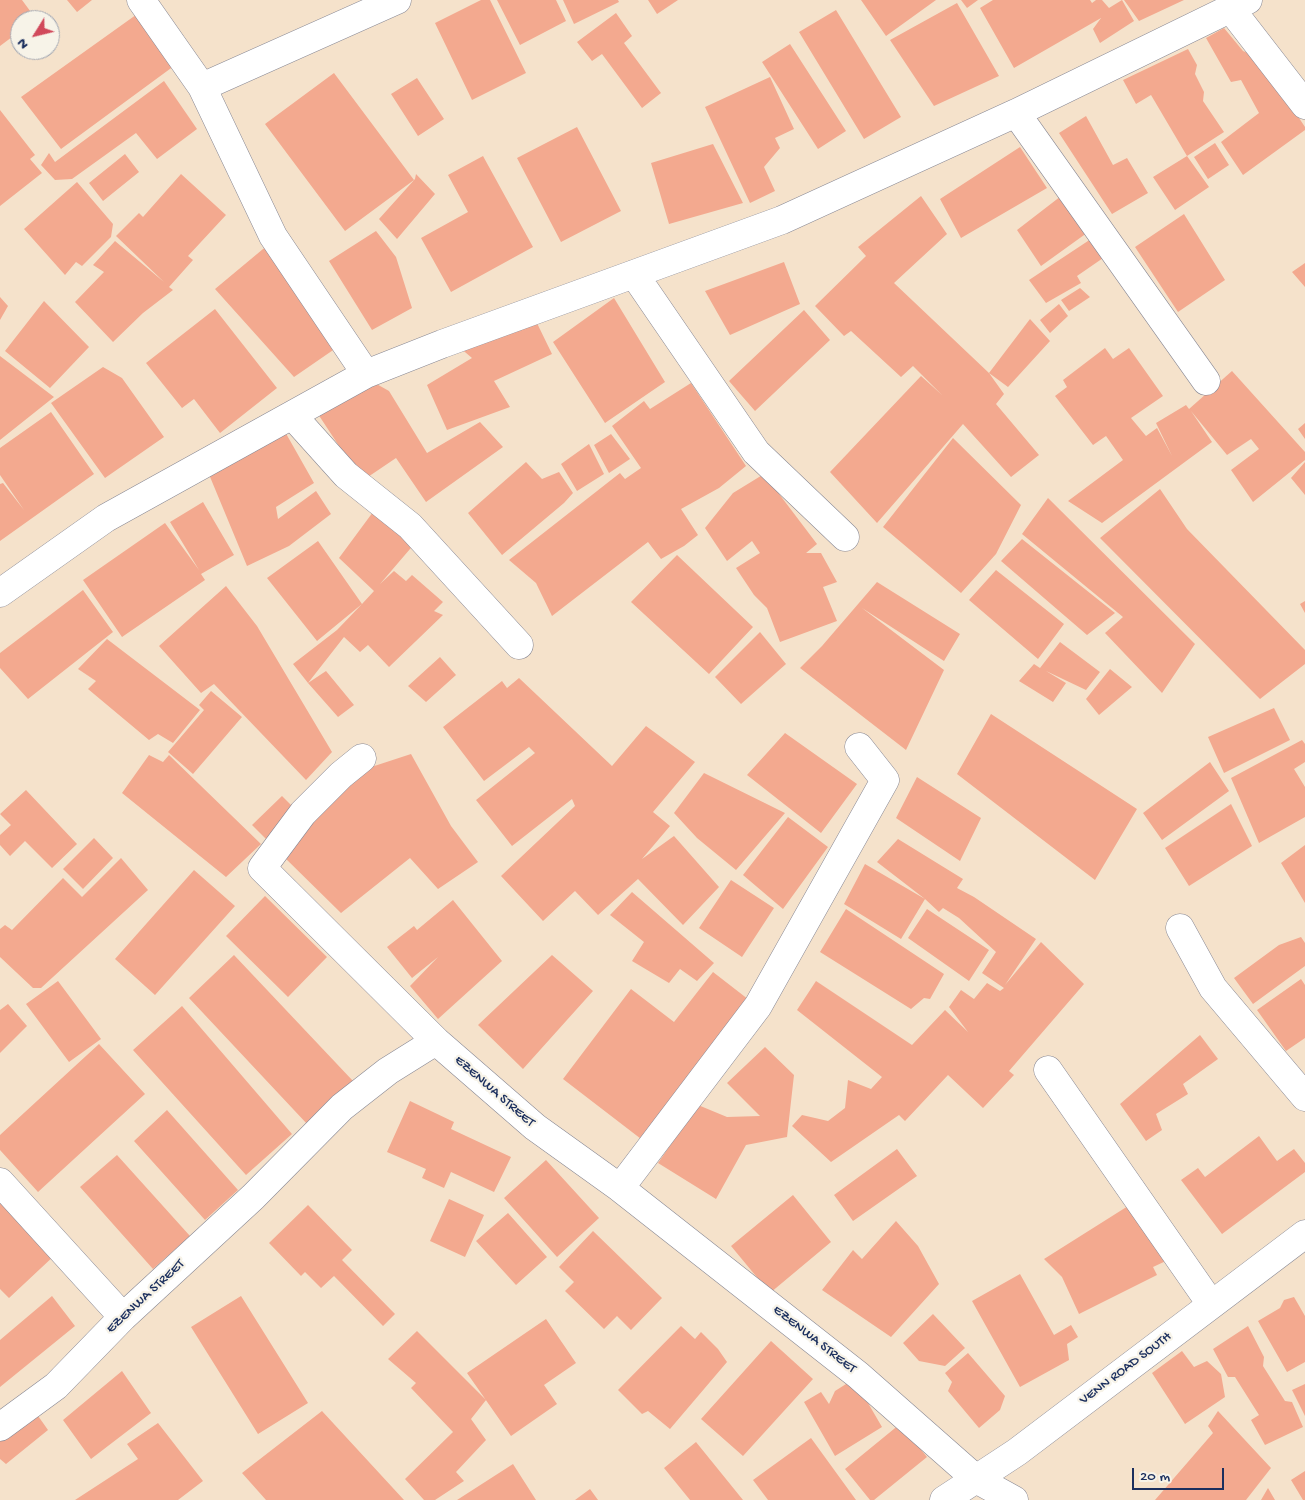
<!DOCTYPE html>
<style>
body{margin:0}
#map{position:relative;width:1305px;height:1500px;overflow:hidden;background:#f5e2cb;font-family:"Gochi Hand",sans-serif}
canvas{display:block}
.north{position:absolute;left:10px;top:10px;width:50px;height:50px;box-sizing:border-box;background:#f7f3e8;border:1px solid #9fa5b1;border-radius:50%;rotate:234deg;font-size:14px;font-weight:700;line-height:20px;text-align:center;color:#1b2f5e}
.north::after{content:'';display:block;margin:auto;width:18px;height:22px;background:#d1495b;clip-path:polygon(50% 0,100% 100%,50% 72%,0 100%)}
.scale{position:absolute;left:1132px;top:1468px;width:92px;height:22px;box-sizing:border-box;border:2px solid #1b2f5e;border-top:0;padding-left:6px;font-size:15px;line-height:18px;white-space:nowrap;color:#1b2f5e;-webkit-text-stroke:4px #f7f3e8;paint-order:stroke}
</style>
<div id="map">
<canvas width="1305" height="1500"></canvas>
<div class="north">N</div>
<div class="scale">20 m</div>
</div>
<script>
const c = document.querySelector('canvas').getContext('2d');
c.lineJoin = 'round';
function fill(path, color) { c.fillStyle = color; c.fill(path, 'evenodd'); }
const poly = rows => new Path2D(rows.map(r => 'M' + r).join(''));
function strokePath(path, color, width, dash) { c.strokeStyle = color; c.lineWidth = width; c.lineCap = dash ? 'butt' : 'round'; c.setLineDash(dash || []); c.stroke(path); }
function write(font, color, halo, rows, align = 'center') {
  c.font = font + ' "Gochi Hand",sans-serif'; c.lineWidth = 4.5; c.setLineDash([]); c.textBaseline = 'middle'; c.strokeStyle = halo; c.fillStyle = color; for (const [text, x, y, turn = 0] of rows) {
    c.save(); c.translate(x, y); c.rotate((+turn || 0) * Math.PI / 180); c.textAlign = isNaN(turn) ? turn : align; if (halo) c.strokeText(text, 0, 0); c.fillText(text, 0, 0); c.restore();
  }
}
const building = poly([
 [0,0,22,0,36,19,20,20,20,31,0,46],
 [67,0,92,0,77,12],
 [481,0,490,0,526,73,472,100,435,23],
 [497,0,556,0,566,21,520,45],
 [563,0,618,0,619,2,574,24],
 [648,0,678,0,657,14],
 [861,0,936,0,886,36],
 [961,0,978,0,967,8],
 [993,0,1090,0,1092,3,1096,0,1102,0,1109,8,1122,0,1134,21,1100,43,1093,29,1101,18,1014,68,980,8],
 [1124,0,1184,0,1139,21],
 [957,3,999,76,934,106,890,40],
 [836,10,901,117,864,139,799,32],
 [140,12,178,63,61,149,21,97],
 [616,13,632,36,624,43,661,93,642,108,602,54,592,61,577,42],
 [1224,28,1243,51,1259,58,1305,127,1305,130,1243,175,1221,142,1259,113,1241,80,1231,82,1206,38],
 [790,44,846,131,818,149,762,62],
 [1188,49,1197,65,1195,74,1204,92,1203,101,1224,132,1187,156,1209,187,1175,210,1153,177,1187,156,1151,95,1136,104,1123,80],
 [334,73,414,180,345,231,265,124],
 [770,77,794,129,775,138,780,148,764,167,775,191,750,203,705,107],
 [417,78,444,119,418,136,391,94],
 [164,81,197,129,157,159,136,133,72,179,55,180,41,165,49,153,55,162],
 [0,110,35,155,30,159,42,173,0,206],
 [1086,116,1113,165,1127,158,1148,193,1112,214,1059,133],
 [577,127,621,211,561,242,517,158],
 [1215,143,1229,165,1208,179,1194,157],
 [713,144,743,203,669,224,651,163],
 [1020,147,1047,188,961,238,940,199],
 [125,154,139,172,103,201,89,183],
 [483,156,533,247,451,292,421,238,468,212,448,175],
 [181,174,226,215,188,256,193,260,169,287,173,290,143,313,113,342,75,302,104,272,93,265,115,241,164,282,116,236,139,213,143,217],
 [416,174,435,194,397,239,379,219,415,179],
 [77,182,113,224,111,237,82,266,76,262,65,275,24,229],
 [1065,193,1091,230,1041,266,1017,230],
 [921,196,947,234,894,283,989,373,1004,394,996,404,1039,455,1011,477,963,424,877,523,830,472,921,376,942,395,913,366,901,377,851,331,844,336,815,306,866,256,858,247],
 [1184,214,1225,280,1178,312,1135,247],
 [376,231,396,257,412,308,372,330,329,261],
 [1094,237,1106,256,1077,276,1081,283,1046,303,1029,280],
 [269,244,339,346,294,377,215,289],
 [784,262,800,304,730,335,705,291],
 [1305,263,1305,287,1292,272],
 [1080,288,1090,297,1069,311,1061,300],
 [0,297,8,306,0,320],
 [614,298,665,382,605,423,553,342],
 [44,301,89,347,50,388,5,351],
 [1059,304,1068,316,1050,333,1040,320],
 [215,309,277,388,220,433,194,399,182,408,146,363],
 [804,310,830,340,755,411,729,381],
 [534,317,552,354,494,381,510,407,447,430,427,385,472,358,459,347],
 [1030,319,1050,341,1008,387,989,373],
 [1105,348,1113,359,1129,348,1163,396,1131,418,1146,436,1157,428,1172,456,1156,423,1186,405,1189,409,1232,371,1305,452,1305,460,1253,502,1231,470,1259,449,1251,439,1227,455,1191,411,1212,442,1102,523,1068,501,1123,460,1106,436,1093,445,1055,396,1067,387,1063,380],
 [0,356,54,397,0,440],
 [103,367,122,378,164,437,105,478,51,403],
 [373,382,389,391,427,453,480,422,503,447,426,502,396,458,362,481,316,411],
 [691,383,746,466,719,488,681,509,698,535,684,546,661,559,648,542,552,616,536,583,509,560,620,473,625,479,641,468,612,426,644,401,650,409],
 [51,412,94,474,0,541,0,484,3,483,24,510,0,475,0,448],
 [1305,423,1305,439,1298,429],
 [284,430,314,483,276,507,278,519,316,491,331,514,289,546,247,566,208,472],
 [611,434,630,459,609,473,594,445],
 [953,438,1021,505,996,554,961,593,883,527],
 [589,444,604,474,577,491,561,464],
 [526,462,542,479,559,472,573,493,564,503,502,555,468,513],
 [1305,462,1305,495,1291,478],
 [764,474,817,544,806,553,821,553,837,582,823,587,837,621,780,642,767,608,754,595,736,568,760,553,752,541,727,561,705,528,733,493],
 [1160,489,1187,529,1305,650,1305,664,1260,699,1100,538],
 [1048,498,1195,644,1162,693,1105,633,1123,617,1022,534],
 [203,502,234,555,201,574,205,580,122,637,83,580,165,523,199,570,170,522],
 [373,512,416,542,380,584,394,571,406,581,412,575,443,602,434,611,443,615,389,667,368,645,360,652,344,637,308,683,293,664,337,630,362,604,317,641,267,578,318,541,362,604,374,591,339,558],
 [1022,539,1115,613,1087,635,1001,561],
 [677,555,753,627,709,674,631,602],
 [996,570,1064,624,1038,659,969,600],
 [877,582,960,634,944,661,862,608,944,670,906,750,800,668,822,646],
 [226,586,257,626,332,752,306,780,214,684,201,693,159,646],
 [83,590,113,632,28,699,0,668,0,653],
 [1305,601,1305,613,1300,604],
 [760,632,786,664,741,704,715,677],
 [107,639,200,710,173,743,158,734,149,740,88,689,96,681,78,669],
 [1060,642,1100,672,1086,690,1046,671,1066,683,1053,702,1019,681,1034,664,1040,668],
 [440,657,456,675,426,702,408,686],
 [1110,669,1132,687,1099,715,1086,699],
 [326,671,354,705,338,717,308,683],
 [519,678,612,766,646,726,695,762,653,812,670,826,642,859,674,836,719,887,683,925,638,879,598,915,575,891,543,921,501,876,575,806,572,799,512,846,476,800,535,753,529,747,484,781,443,727,502,681,507,688],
 [211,691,242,717,193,774,168,752,204,710,199,705],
 [1274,708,1290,740,1224,773,1208,737],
 [991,714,1137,809,1095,880,957,774],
 [785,733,857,784,821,833,747,775],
 [1302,740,1305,744,1305,762,1294,769,1305,787,1305,817,1259,843,1231,778],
 [411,754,451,826,478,862,438,889,410,858,341,913,282,855,353,773],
 [149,755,163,762,169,755,261,844,226,877,122,793],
 [1210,762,1229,791,1162,840,1143,813],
 [704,773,785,813,736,870,697,838,674,813],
 [917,777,981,818,960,861,896,818],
 [26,790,77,844,52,868,25,841,10,856,0,845,0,835,11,825,0,814],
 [282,796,299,813,269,842,252,825],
 [1231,804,1252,846,1189,886,1165,848],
 [788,817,828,847,783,909,743,875],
 [94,838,113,858,83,889,63,869],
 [898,839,963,879,957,888,974,897,1036,939,1005,985,1041,942,1084,984,1009,1071,1014,1075,983,1108,948,1075,905,1121,899,1115,831,1162,792,1126,802,1115,828,1121,845,1108,848,1080,871,1089,882,1077,797,1010,816,981,912,1045,945,1010,968,1032,949,1007,961,990,974,999,987,983,1000,991,1004,988,982,973,996,952,959,918,943,908,939,912,925,899,901,939,844,904,865,864,925,899,877,862],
 [1305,845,1305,903,1281,863],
 [121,858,148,890,41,988,33,988,0,957,0,929,5,925,12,930,63,878,82,897],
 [194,870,235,906,155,995,115,959],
 [731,880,774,908,742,957,699,928],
 [632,892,714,963,697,981,680,969,669,983,632,961,644,942,610,915],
 [265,896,327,957,288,997,226,936],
 [453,900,502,961,438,1019,410,986,438,957,412,978,387,947,414,926,417,930],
 [846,909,944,974,930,999,924,998,911,1009,820,952],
 [927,909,989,950,969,981,908,938],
 [1301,937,1305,943,1305,966,1253,1004,1234,978,1279,945],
 [234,955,353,1081,308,1125,189,998],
 [552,955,593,991,523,1069,478,1025],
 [713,972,753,1003,645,1142,563,1079,631,989,674,1022],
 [1301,979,1305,985,1305,1038,1286,1051,1257,1010],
 [58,981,101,1039,69,1062,26,1004],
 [8,1004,27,1026,0,1053,0,1010],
 [182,1006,292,1134,246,1175,133,1050],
 [1200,1035,1218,1059,1183,1084,1188,1094,1156,1114,1162,1130,1146,1141,1120,1104],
 [99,1044,145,1094,38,1192,0,1150,0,1135],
 [765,1047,794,1075,787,1137,746,1145,716,1199,658,1163,698,1105,727,1117,760,1116,727,1083],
 [410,1101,454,1122,451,1129,511,1157,494,1192,451,1172,444,1188,422,1178,426,1169,387,1152],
 [167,1110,238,1190,205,1220,134,1141],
 [1259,1136,1277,1161,1294,1149,1305,1163,1305,1172,1222,1234,1181,1180,1198,1168,1205,1177],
 [897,1149,917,1176,853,1221,834,1195],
 [117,1155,190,1236,153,1269,80,1187],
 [546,1160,599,1218,557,1257,504,1198],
 [0,1193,56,1254,9,1298,0,1289],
 [793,1195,831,1242,770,1293,731,1246],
 [449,1199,484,1215,465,1257,430,1241],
 [1136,1201,1168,1260,1153,1267,1157,1275,1079,1314,1062,1277,1044,1259],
 [308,1205,352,1250,342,1260,395,1314,383,1326,334,1276,321,1288,305,1272,301,1276,269,1243],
 [508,1213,547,1257,516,1285,476,1241],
 [896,1221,918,1246,939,1284,891,1337,822,1290,853,1250,862,1259],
 [593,1231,662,1298,631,1330,617,1316,604,1329,565,1291,574,1282,559,1267],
 [1020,1274,1054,1335,1071,1325,1078,1337,1067,1344,1069,1360,1020,1387,972,1301],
 [52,1296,75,1326,0,1387,0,1340],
 [241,1296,308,1403,258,1434,191,1327],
 [1294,1297,1305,1316,1305,1362,1287,1372,1258,1321,1280,1308,1284,1300],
 [933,1314,965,1348,945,1366,919,1361,903,1343],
 [546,1319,576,1363,544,1385,557,1404,511,1436,467,1373],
 [681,1326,695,1339,701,1332,718,1349,727,1362,670,1429,648,1411,642,1414,618,1390],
 [1248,1326,1264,1357,1263,1366,1285,1401,1292,1402,1303,1427,1265,1445,1251,1420,1259,1415,1235,1377,1228,1377,1213,1349],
 [417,1331,486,1400,471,1419,486,1440,456,1472,464,1481,435,1500,424,1500,405,1479,453,1432,411,1388,416,1383,388,1359],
 [771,1341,813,1379,743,1456,701,1419],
 [1182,1351,1194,1367,1207,1361,1221,1374,1225,1397,1185,1424,1152,1373],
 [968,1353,1005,1396,1000,1410,979,1428,948,1391,952,1382,945,1373],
 [122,1371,151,1413,91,1459,63,1420],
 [854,1379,882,1427,835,1456,804,1402,821,1392,829,1404,835,1391],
 [1305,1384,1305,1416,1292,1390],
 [322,1411,404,1500,266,1500,242,1473],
 [1218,1411,1271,1468,1246,1500,1155,1500,1213,1433,1208,1426],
 [36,1413,48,1430,6,1464,0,1459,0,1441],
 [158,1423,203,1481,178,1500,75,1500,138,1459,127,1444],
 [900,1424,927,1457,874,1500,870,1500,845,1469],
 [811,1438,856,1500,768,1500,753,1480],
 [696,1442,743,1500,690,1500,664,1468],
 [513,1464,536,1500,457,1500],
 [1305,1471,1305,1500,1303,1500,1291,1480],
 [1268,1488,1275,1500,1261,1500],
 [590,1489,598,1500,575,1500]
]);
const minor = poly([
 [141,0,202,87],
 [1230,8,1305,105],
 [1016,113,1206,381],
 [634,274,756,452,845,537],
 [366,374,273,236,202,87,397,0],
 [292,415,346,475,410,526,519,645],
 [0,593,106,518,366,374,442,344,782,220,1016,113,1248,0],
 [362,758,341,775,303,813,262,868,436,1041],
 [1180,928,1213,988,1305,1097],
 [1048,1070,1211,1304],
 [0,1182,123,1317],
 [620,1188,758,1006,885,780,859,747],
 [0,1427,56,1386,123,1317,253,1197,342,1107,388,1071,436,1041,535,1127,620,1188,858,1375,976,1479,1014,1500],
 [944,1500,1017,1452,1305,1234]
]);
const streetNames = [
 ["EZENWA STREET",494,1092,41],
 ["EZENWA STREET",146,1297,-43],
 ["EZENWA STREET",814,1340,38],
 ["VENN ROAD SOUTH",1126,1369,-37]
];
fill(building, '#f3a98f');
strokePath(minor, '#888894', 29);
strokePath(minor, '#fff', 28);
write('14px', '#1b2f5e', '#f7f3e8', streetNames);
</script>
